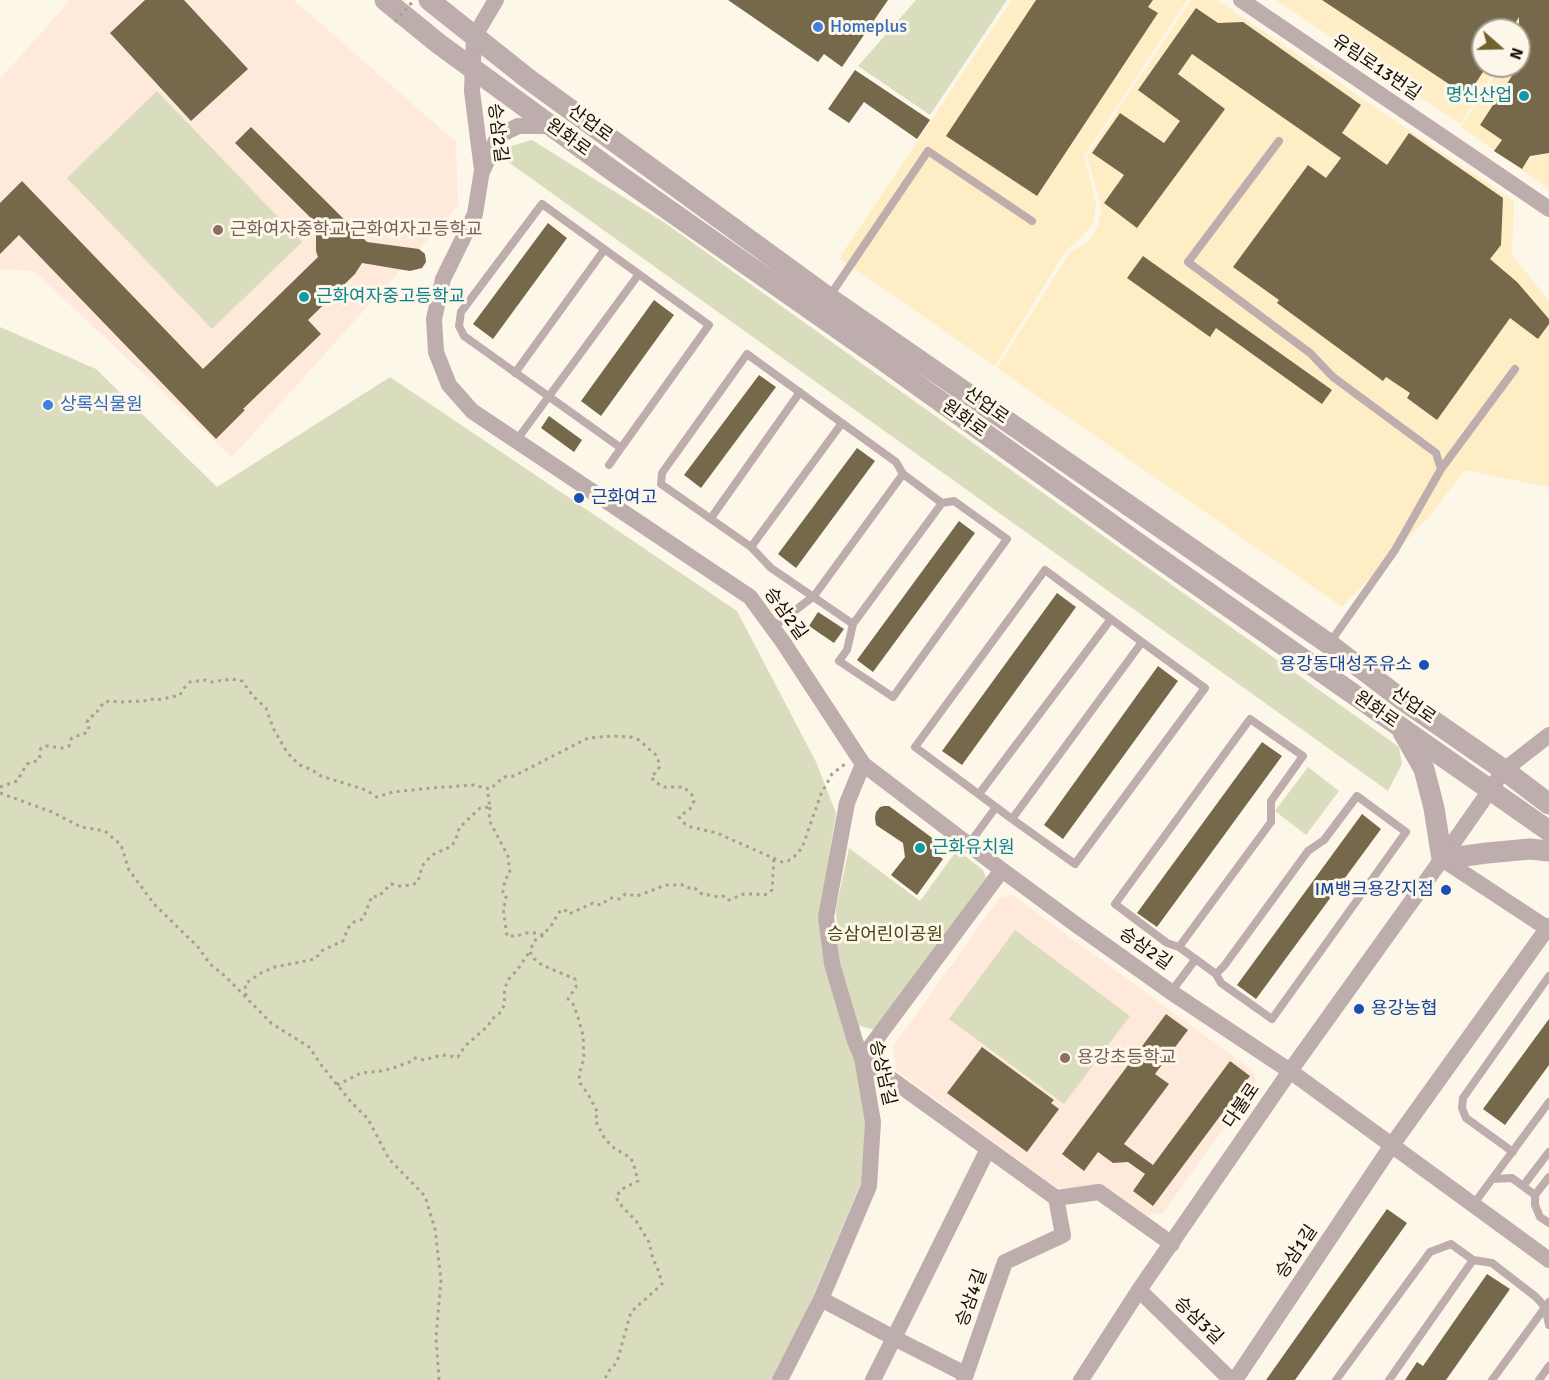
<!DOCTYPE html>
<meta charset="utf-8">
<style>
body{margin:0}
#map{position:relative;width:1549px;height:1380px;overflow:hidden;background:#fdf7ea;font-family:Signika,sans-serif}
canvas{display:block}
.north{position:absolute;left:1471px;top:18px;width:60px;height:60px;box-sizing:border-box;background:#fdf7ea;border:2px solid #a19b8f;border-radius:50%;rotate:110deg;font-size:16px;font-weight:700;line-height:24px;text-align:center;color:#161006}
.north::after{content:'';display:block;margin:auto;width:21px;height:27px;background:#6f622f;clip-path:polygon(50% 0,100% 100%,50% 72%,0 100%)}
</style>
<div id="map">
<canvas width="1549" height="1380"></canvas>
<div class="north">N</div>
</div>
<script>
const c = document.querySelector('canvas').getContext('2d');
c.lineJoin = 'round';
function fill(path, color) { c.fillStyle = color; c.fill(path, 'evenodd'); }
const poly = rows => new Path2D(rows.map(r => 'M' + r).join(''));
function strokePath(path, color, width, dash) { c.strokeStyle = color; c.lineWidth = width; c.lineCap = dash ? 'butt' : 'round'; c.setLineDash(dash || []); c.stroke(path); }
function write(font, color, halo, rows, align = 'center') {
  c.font = font + ' Signika,"Noto Sans KR",sans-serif'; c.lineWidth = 6; c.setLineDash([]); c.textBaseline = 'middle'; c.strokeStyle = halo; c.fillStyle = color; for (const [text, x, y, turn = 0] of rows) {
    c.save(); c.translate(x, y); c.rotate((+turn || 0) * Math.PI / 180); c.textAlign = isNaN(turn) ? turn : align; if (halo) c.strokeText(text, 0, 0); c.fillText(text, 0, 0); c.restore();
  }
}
const built = poly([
 [1012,0,1187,0,1084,156,1096,202,1093,224,1078,241,1066,250,995,366,839,258],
 [1191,0,1217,0,1514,201,1512,255,1549,301,1549,487,1465,470,1428,518,1342,607,997,368,1070,252,1085,244,1097,229,1102,209,1087,156],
 [1276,0,1541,0,1519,30,1483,30,1483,66,1498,66,1460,124],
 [1549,0,1549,189,1461,127,1500,66,1519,66,1519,37]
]);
const education = poly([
 [70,0,294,0,456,142,458,206,232,457,34,271,0,269,0,79],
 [1012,895,1252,1070,1257,1082,1163,1213,1144,1216,1101,1186,1056,1188,896,1070,893,1047,999,898]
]);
const green = poly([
 [916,0,1007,0,930,115,858,66],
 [157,91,302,242,212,329,67,178],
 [532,140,665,223,1399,747,1402,764,1388,791,504,159,504,148],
 [0,327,96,369,217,487,390,377,737,611,816,762,836,813,819,919,870,1123,865,1174,813,1296,776,1380,0,1380],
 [1308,767,1339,791,1306,835,1275,811],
 [849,848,920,901,957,850,983,870,986,878,876,1030,855,1025,839,962,836,909],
 [1015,930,1130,1016,1064,1104,949,1019]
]);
const building = poly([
 [145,0,184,0,248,69,191,121,110,33],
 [728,0,888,0,842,67,824,54,818,62],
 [1036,0,1153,0,1148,7,1158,13,1037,196,946,136],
 [1322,0,1549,0,1549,153,1530,156,1522,169,1494,151,1502,140,1480,125,1525,56,1519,52,1519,17,1511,30,1483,30,1483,72,1467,96],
 [1196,8,1218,23,1243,22,1361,105,1342,133,1387,165,1409,133,1503,198,1501,245,1490,259,1517,282,1549,319,1549,324,1538,339,1510,318,1437,420,1407,398,1410,393,1386,377,1383,381,1277,303,1279,300,1233,267,1308,165,1326,178,1341,158,1192,54,1178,74,1225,109,1137,228,1104,203,1124,175,1092,153,1120,113,1164,143,1180,121,1138,90],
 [855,70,930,120,917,139,864,102,849,123,828,109],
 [251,127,367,242,419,249,425,254,426,262,422,268,410,271,362,263,355,274,308,320,321,334,243,409,245,410,216,439,19,235,0,254,0,203,22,181,203,369,318,257,316,251,316,231,318,225,235,143],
 [548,223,567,238,493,339,473,324],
 [1143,256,1332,390,1322,404,1216,328,1210,337,1127,278],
 [654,300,674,315,601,416,581,401],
 [759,375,776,387,701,488,684,475],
 [549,416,582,440,574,452,541,428],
 [857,448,875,461,796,568,778,554],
 [959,521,975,533,873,672,857,660],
 [1057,593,1076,607,962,765,942,751],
 [818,612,844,629,834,643,809,626],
 [1158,666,1178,681,1063,839,1044,825],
 [1262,742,1282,756,1157,927,1137,913],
 [884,806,889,806,939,843,933,852,943,859,917,895,891,875,905,857,903,843,876,825,875,818,876,812,880,807],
 [1362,814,1381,829,1256,999,1237,985],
 [1166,1014,1188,1030,1155,1074,1169,1084,1124,1144,1153,1165,1230,1061,1250,1076,1153,1206,1133,1191,1145,1174,1128,1162,1113,1163,1098,1152,1084,1171,1062,1154],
 [1549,1019,1549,1065,1505,1125,1483,1109],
 [982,1047,1054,1100,1051,1103,1059,1109,1027,1152,947,1093],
 [1387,1209,1407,1223,1295,1380,1266,1380],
 [1487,1274,1510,1289,1446,1380,1405,1380,1417,1362,1423,1366]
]);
const path = poly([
 [0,787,17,781,27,764,39,760,41,748,46,746,62,748,69,746,71,739,73,737,81,735,88,732,89,726,87,722,91,716,94,716,104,702,111,701,118,702,144,701,150,699,157,700,172,697,180,695,183,689,190,682,205,680,211,682,232,679,242,681,253,696,266,708,273,728,285,749,292,758,300,765,312,770,321,776,366,790,377,797,393,792,441,787,448,787,473,785,490,789,504,777,514,776,588,738,613,736,631,737,639,740,656,755,660,765,658,770,651,777,655,782,664,787,684,787,692,795,694,801,690,809,679,817,685,824,691,827,717,833,782,862,788,861,794,857,802,848,821,794,832,774,845,764],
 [0,793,52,812,81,827,105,831,121,845,129,870,154,904,198,947,210,964,225,976,271,1023,309,1047,322,1066,351,1102,368,1119,389,1159,425,1196,435,1229,441,1280,436,1337,439,1380],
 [490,807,489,820,508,856,510,874,505,879,503,892,506,894,506,901,503,908,507,936,517,936,526,933,536,933,543,935,553,923,558,913,564,909,569,914,593,903,601,905,610,898,620,899,625,894,637,896,666,885,685,885,689,888,695,888,699,893,718,897,725,896,729,900,744,894,754,894,764,895,769,893,772,890,774,859],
 [543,935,534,941,530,951,532,957,542,965,575,979,576,987,568,999,573,1004,577,1014,583,1035,584,1058,579,1075,580,1083,588,1094,598,1113,595,1120,605,1139,614,1148,631,1158,634,1166,638,1181,624,1188,616,1196,618,1202,636,1221,649,1242,653,1259,659,1272,662,1284,631,1312,617,1362,607,1373,605,1380],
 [246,996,245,984,261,973,275,967,315,959,323,950,343,941,348,928,354,922,363,919,372,896,378,897,391,884,400,886,412,885,418,882,422,866,432,855,452,846,458,834,459,828,480,808,490,807,487,788],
 [337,1085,361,1073,382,1071,396,1067,412,1061,415,1058,424,1060,442,1055,458,1057,465,1046,488,1026,492,1019,499,1014,505,1004,504,994,507,981,518,969,530,951]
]);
const service = poly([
 [1279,141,1188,262,1310,353,1333,377,1436,453,1441,469,1395,550,1329,644],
 [829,297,928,151,1032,221],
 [515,373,604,250],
 [842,423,747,354,662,473,661,484,751,547,771,568,853,624,942,503,954,501,1007,539,893,697,839,661,847,650,853,624],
 [516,441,639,274],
 [609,465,621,448,709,325,542,204,461,312,459,326,464,336,621,448],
 [1441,469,1515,369],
 [711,518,800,392],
 [751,547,842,423,896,462,903,474],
 [1045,570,1142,642,1012,819,915,747,1045,570],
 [772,628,814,596,903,474,942,503],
 [979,794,1111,619],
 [1012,819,1075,864,1205,688,1142,642],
 [969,844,996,807],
 [1179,947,1167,943,1115,904,1250,719,1303,756,1271,801,1271,822,1179,947,1216,974,1221,983,1272,1019,1406,832,1357,796,1324,840,1308,851,1224,966,1216,974],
 [1171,992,1195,960],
 [1513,1152,1466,1118,1462,1108,1463,1098,1549,976],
 [1493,1179,1512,1178,1535,1195,1549,1177],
 [1523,1186,1549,1152],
 [1535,1195,1535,1205,1540,1217,1549,1223],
 [1473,1205,1549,1102],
 [1336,1380,1430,1252,1451,1244,1473,1260,1492,1263,1536,1297,1545,1307,1549,1325],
 [1389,1380,1473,1260],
 [1492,1380,1549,1302],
 [1539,1380,1549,1366]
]);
const minor = poly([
 [496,0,474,37,472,91,482,170,475,214,443,279,434,319,436,352,449,385,472,411,750,597,783,642,863,764,1002,870,1078,926,1171,992,1290,1071,1549,1260],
 [1241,0,1549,209],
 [483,170,498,136,518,126,550,126],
 [1442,859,1547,928],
 [1002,870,862,1058,1056,1198,1099,1192,1172,1244],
 [1139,1290,1231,1380],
 [821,1299,894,1338,965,1374],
 [780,1380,821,1299,869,1186,873,1122,862,1058,855,1041,832,964,826,917,847,803,863,764],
 [873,1380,988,1149],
 [964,1380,1005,1262,1063,1235,1056,1198],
 [1081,1380,1139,1290,1290,1071,1442,859,1504,770,1549,735],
 [1235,1380,1392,1145,1549,926]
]);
const tertiary = poly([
 [385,0,439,44,613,171,877,356,1146,549,1549,831],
 [429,0,527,78,829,298,1329,644,1400,698,1504,770,1549,804],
 [1403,732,1424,769,1434,808,1442,859,1487,853,1530,849,1549,851]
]);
const pathBridge = poly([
 [395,22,414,0]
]);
const markers = [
 [818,27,6,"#3f7fe0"],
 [1524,96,6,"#0f9aa8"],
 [218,230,6,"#8d6e63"],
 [304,297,6,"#0f9aa8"],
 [48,405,6,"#3f7fe0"],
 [579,498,6,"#1a4fb4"],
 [1424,665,6,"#1a4fb4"],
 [920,848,6,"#0f9aa8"],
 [1446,890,6,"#1a4fb4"],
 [1359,1009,6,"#1a4fb4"],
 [1065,1058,6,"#8d6e63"]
];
const shopNames = [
 ["Homeplus",830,27],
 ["상록식물원",60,405]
];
const streetNames = [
 ["유림로13번길",1376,68,34],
 ["산업로",590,124,36],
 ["승삼2길",497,133,83],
 ["원화로",568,138,36],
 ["산업로",986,406,35],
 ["원화로",964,419,36],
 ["승삼2길",785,614,54],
 ["산업로",1413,706,35],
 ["원화로",1376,710,35],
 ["승삼2길",1145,949,35],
 ["승상남길",882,1073,77],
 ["다불로",1242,1106,-56],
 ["승삼1길",1297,1252,-56],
 ["승삼4길",972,1298,-70],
 ["승삼3길",1198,1321,44]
];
const cultureNames = [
 ["명신산업",1512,96,"right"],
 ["근화여자중고등학교",316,297],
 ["근화유치원",932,848]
];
const educationNames = [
 ["근화여자중학교 근화여자고등학교",230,230],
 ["용강초등학교",1077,1058]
];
const transitNames = [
 ["근화여고",591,498],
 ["용강동대성주유소",1412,665,"right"],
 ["IM뱅크용강지점",1434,890,"right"],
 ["용강농협",1371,1009]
];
const parkNames = [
 ["승삼어린이공원",885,935]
];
fill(built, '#ffedc5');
fill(education, '#ffe9db');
fill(green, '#daddbd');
fill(building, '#75684b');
strokePath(path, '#a6a094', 3, [3, 4.5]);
strokePath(service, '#beadad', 8);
strokePath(minor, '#beadad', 16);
strokePath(tertiary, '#beadad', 21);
strokePath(pathBridge, '#a6a094', 3, [3, 4.5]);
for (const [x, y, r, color] of markers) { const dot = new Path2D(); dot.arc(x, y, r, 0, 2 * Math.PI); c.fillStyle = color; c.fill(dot); strokePath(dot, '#fdf7ea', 2); }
write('18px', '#366cbe', '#fdf7ea', shopNames, 'left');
write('18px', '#161006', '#fdf7ea', streetNames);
write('18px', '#0d838f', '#fdf7ea', cultureNames, 'left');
write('18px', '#785e54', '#fdf7ea', educationNames, 'left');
write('18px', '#164399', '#fdf7ea', transitNames, 'left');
write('18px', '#444710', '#fdf7ea', parkNames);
</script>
